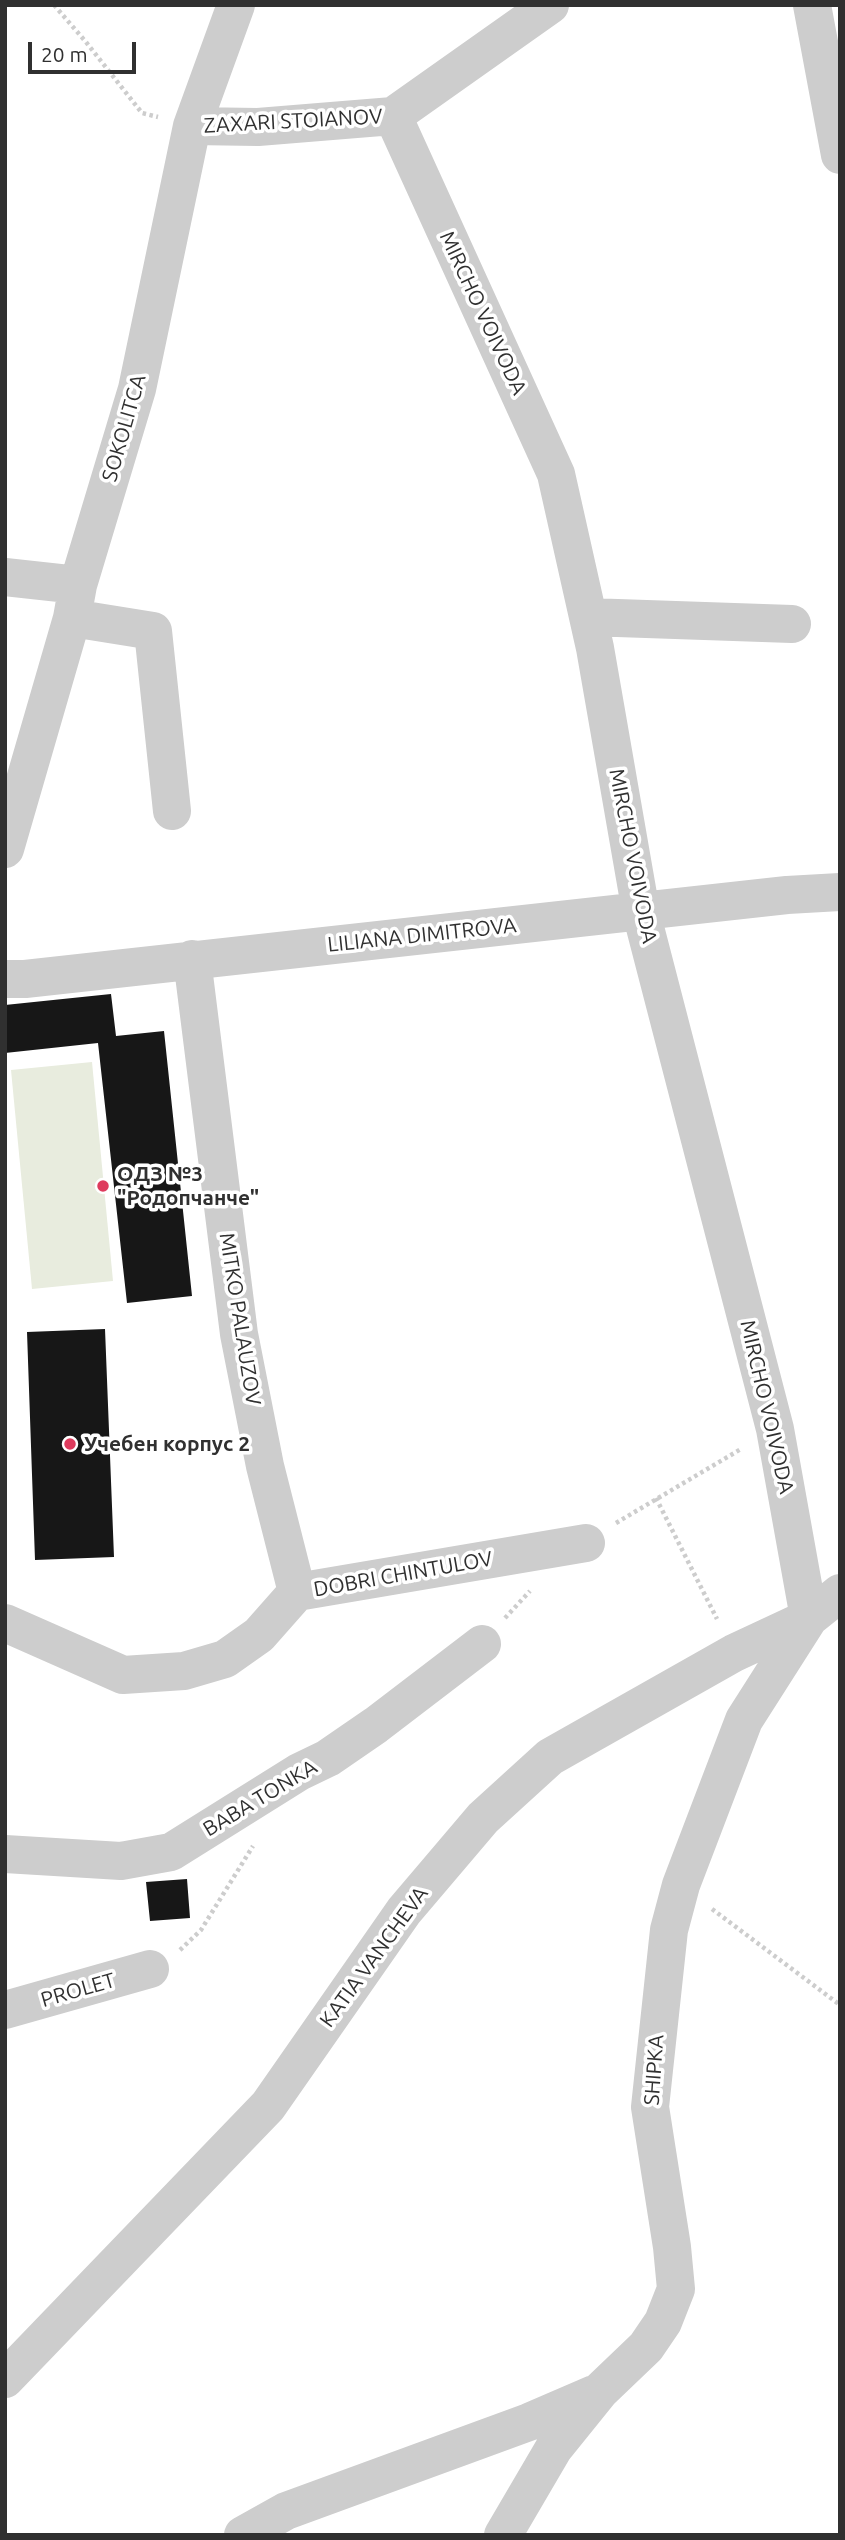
<!DOCTYPE html>
<meta charset="utf-8">
<style>
body{margin:0}
#map{position:relative;width:845px;height:2540px;overflow:hidden;background:#fff;font-family:Ubuntu,sans-serif}
canvas{display:block}
.frame{position:absolute;inset:0;border:7px solid #303030;pointer-events:none}
.scale{position:absolute;left:28px;top:42px;width:108px;height:32px;box-sizing:border-box;border:4px solid #303030;border-top:0;padding-left:9px;font-size:21px;line-height:24px;white-space:nowrap;color:#303030;-webkit-text-stroke:5px #fff;paint-order:stroke}
</style>
<div id="map">
<canvas width="845" height="2540"></canvas>
<div class="frame"></div>
<div class="scale">20 m</div>
</div>
<script>
const c = document.querySelector('canvas').getContext('2d');
c.lineJoin = 'round';
function fill(path, color) { c.fillStyle = color; c.fill(path, 'evenodd'); }
const poly = rows => new Path2D(rows.map(r => 'M' + r).join(''));
function strokePath(path, color, width, dash) { c.strokeStyle = color; c.lineWidth = width; c.lineCap = dash ? 'butt' : 'round'; c.setLineDash(dash || []); c.stroke(path); }
function write(font, color, halo, rows, align = 'center') {
  c.font = font + ' Ubuntu,sans-serif'; c.lineWidth = 7; c.setLineDash([]); c.textBaseline = 'middle'; c.strokeStyle = halo; c.fillStyle = color; for (const [text, x, y, turn = 0] of rows) {
    c.save(); c.translate(x, y); c.rotate((+turn || 0) * Math.PI / 180); c.textAlign = isNaN(turn) ? turn : align; if (halo) c.strokeText(text, 0, 0); c.fillText(text, 0, 0); c.restore();
  }
}
const green = poly([
 [92,1062,113,1281,32,1289,11,1070]
]);
const building = poly([
 [111,994,116,1036,164,1031,192,1296,127,1303,98,1043,5,1053,5,1005],
 [105,1329,114,1557,35,1560,27,1332],
 [187,1879,190,1918,150,1921,146,1882]
]);
const path = poly([
 [54,5,86,42,142,113,158,117],
 [656,1498,717,1619],
 [616,1523,741,1449],
 [505,1618,530,1591],
 [712,1909,840,2005],
 [180,1950,201,1930,253,1846]
]);
const minor = poly([
 [812,5,840,155],
 [393,116,556,474,595,648,641,912,775,1429,809,1618],
 [192,126,258,127,393,116,550,5],
 [5,577,78,585],
 [588,617,792,624],
 [72,618,153,631,172,811],
 [5,849,72,618,78,585,137,389,192,126,236,5],
 [192,959,239,1334,265,1466,297,1592],
 [5,979,25,979,787,895,840,892],
 [5,1623,123,1675,184,1671,225,1659,259,1635,297,1592,586,1543],
 [5,1854,121,1861,171,1852,299,1772,328,1758,376,1725,482,1644],
 [5,2010,150,1969],
 [5,2379,268,2106,404,1911,483,1818,550,1757,734,1653,809,1618],
 [243,2535,286,2511,529,2422,594,2394],
 [503,2535,554,2448,600,2391,646,2347,663,2322,676,2289,672,2247,650,2107,669,1930,681,1885,744,1720,809,1618,840,1593]
]);
const markers = [
 [103,1186,7,"#de3b5d"],
 [70,1444,7,"#de3b5d"]
];
const streetNames = [
 ["ZAXARI STOIANOV",293,121,-3],
 ["MIRCHO VOIVODA",483,313,65],
 ["SOKOLITCA",124,428,-74],
 ["MIRCHO VOIVODA",633,856,79],
 ["LILIANA DIMITROVA",422,935,-6],
 ["MITKO PALAUZOV",240,1319,81],
 ["MIRCHO VOIVODA",767,1407,77],
 ["DOBRI CHINTULOV",403,1574,-10],
 ["BABA TONKA",260,1798,-31],
 ["KATIA VANCHEVA",374,1957,-54],
 ["PROLET",78,1990,-16],
 ["SHIPKA",654,2070,-86]
];
const poiNames = [
 ["ОДЗ №3",117,1174],
 ["\"Родопчанче\"",117,1198],
 ["Учебен корпус 2",84,1444]
];
fill(green, '#e8ecde');
fill(building, '#171717');
strokePath(path, '#cdcdcd', 4.5, [3.5, 3.5]);
strokePath(minor, '#cdcdcd', 38);
for (const [x, y, r, color] of markers) { const dot = new Path2D(); dot.arc(x, y, r, 0, 2 * Math.PI); c.fillStyle = color; c.fill(dot); strokePath(dot, '#fff', 2.5); }
write('21px', '#303030', '#fff', streetNames);
write('bold 21px', '#303030', '#fff', poiNames, 'left');
</script>
